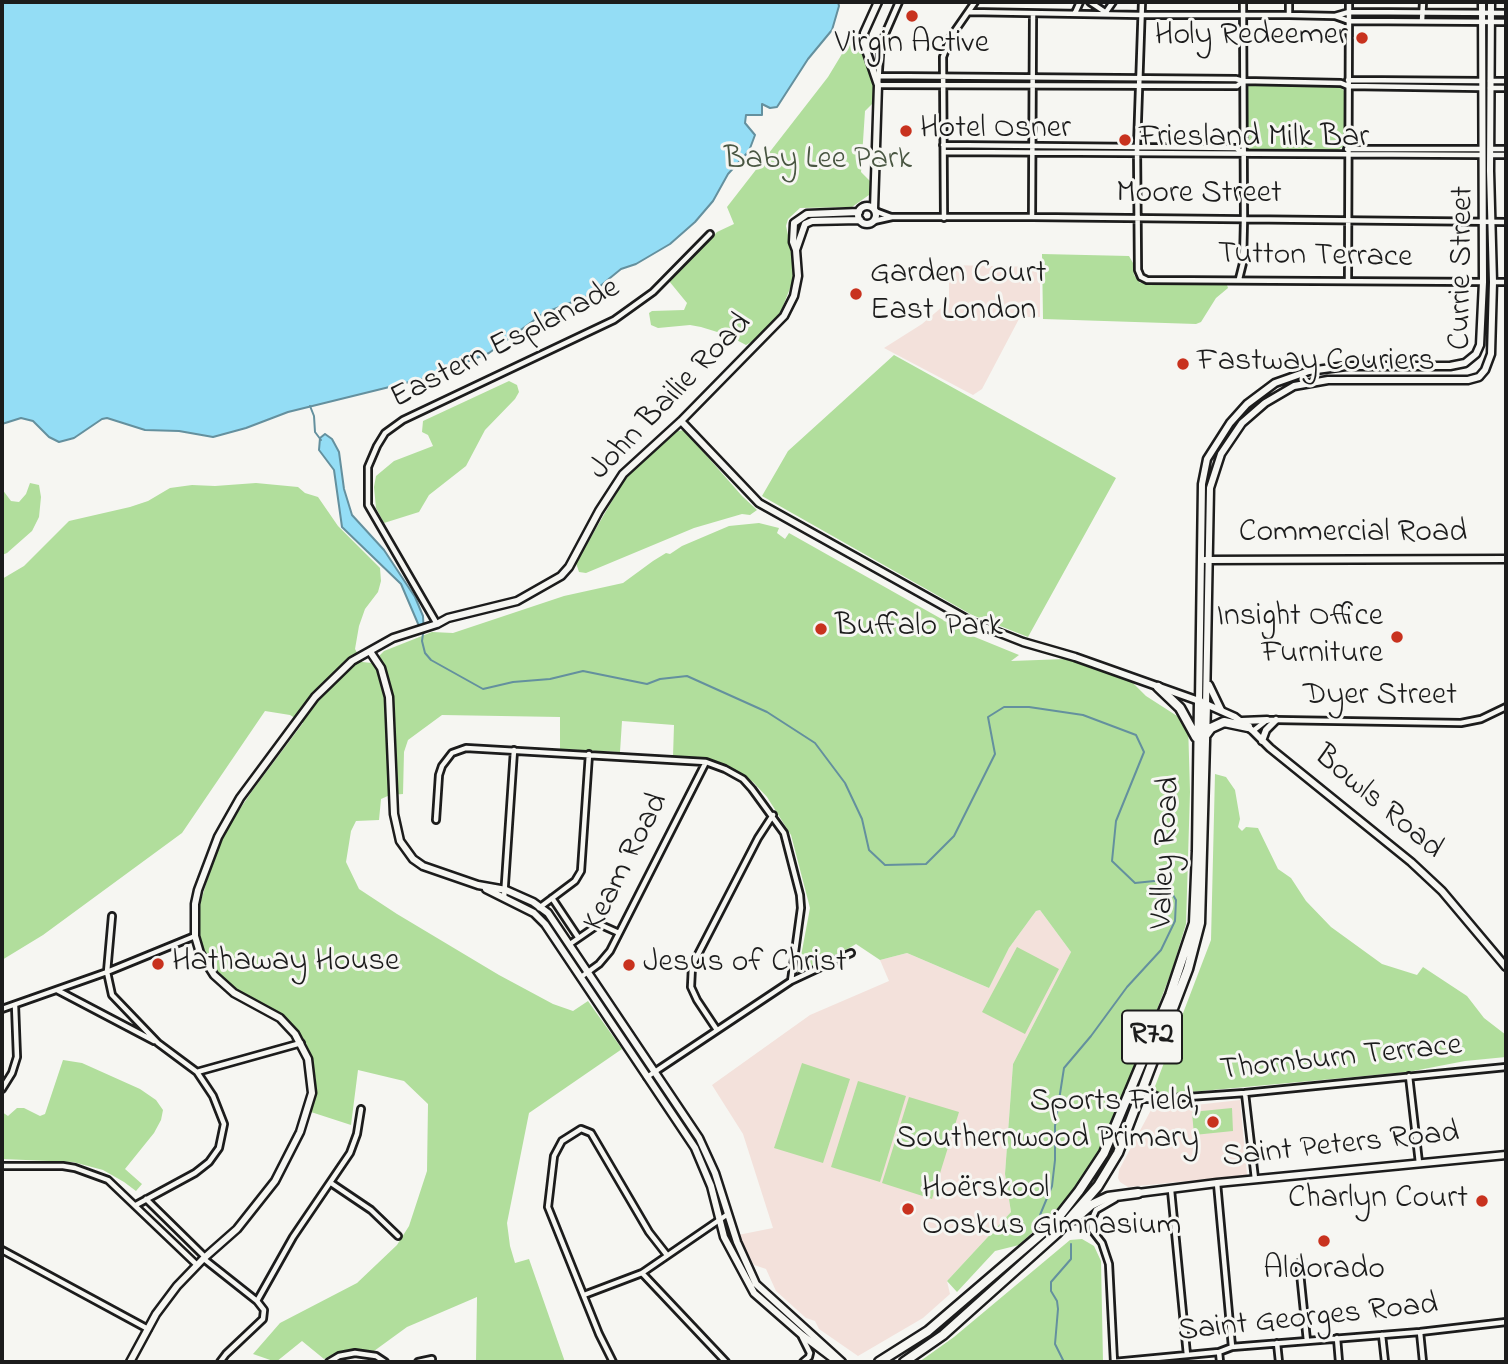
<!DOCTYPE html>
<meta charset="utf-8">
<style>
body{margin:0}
#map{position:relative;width:1508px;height:1364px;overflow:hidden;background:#f6f6f2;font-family:"Indie Flower",sans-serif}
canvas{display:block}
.frame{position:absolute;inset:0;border:4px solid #1c1c1c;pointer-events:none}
</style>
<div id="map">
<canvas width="1508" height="1364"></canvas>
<div class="frame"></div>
</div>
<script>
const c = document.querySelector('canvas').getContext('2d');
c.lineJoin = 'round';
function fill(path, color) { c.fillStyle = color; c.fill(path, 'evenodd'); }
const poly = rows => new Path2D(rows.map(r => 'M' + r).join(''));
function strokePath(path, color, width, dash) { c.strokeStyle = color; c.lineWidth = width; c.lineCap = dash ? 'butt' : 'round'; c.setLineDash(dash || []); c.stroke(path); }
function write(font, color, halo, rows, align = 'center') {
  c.font = font + ' "Indie Flower",sans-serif'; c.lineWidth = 6; c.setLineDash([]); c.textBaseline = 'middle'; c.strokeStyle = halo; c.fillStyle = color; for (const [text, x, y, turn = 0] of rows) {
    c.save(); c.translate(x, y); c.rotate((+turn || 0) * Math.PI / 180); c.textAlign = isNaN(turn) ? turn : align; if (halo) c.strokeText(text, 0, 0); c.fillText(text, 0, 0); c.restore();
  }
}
const built = poly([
 [949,265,1040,267,1040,317,1020,317,982,389,973,395,884,348,922,324,942,307,949,298],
 [1040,910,1071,952,1013,1064,1005,1174,1011,1212,947,1281,950,1294,923,1318,858,1356,819,1329,815,1321,806,1318,776,1291,766,1269,754,1265,738,1235,773,1228,743,1134,712,1085,810,1015,889,981,880,960,907,953,989,988,1009,948,1036,911],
 [1240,1100,1247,1175,1128,1187,1120,1182,1118,1178,1119,1170,1151,1110]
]);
const green = poly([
 [851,39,857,42,874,83,874,102,865,111,861,172,872,183,869,195,852,207,800,208,788,219,786,226,793,258,794,278,780,314,764,335,746,345,727,335,701,327,690,325,658,328,651,325,649,313,652,311,684,310,687,303,669,281,717,232,734,224,727,207,828,77],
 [1249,84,1338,84,1345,92,1345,145,1338,150,1247,149,1245,144,1245,90],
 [1042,254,1129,256,1133,263,1134,275,1140,283,1227,285,1228,288,1216,298,1201,322,1196,324,1043,319],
 [894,355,1116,478,1028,637,972,615,762,496,788,451],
 [509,381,517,385,519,392,515,399,485,430,466,466,429,495,419,512,384,523,376,508,374,487,376,476,394,461,433,446,428,435,422,432,423,421],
 [684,430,742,496,757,510,750,515,742,514,694,528,586,573,579,572,576,563,627,475,672,435,678,431],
 [30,483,39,485,41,497,39,517,32,531,7,553,2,555,2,489,11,501,19,502,26,494],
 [256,483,298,487,305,493,318,497,338,526,380,568,381,581,378,592,365,609,359,626,355,649,362,662,372,663,384,651,432,632,453,633,564,596,623,583,653,561,666,553,670,554,682,546,729,526,759,523,779,528,777,533,785,539,789,533,970,635,1019,655,1011,661,1066,659,1132,682,1146,696,1188,723,1190,792,1186,924,1172,970,1148,1033,1097,1155,1074,1193,1019,1245,995,1251,957,1292,947,1281,1011,1212,1005,1174,1013,1064,1071,952,1040,910,1036,911,1009,948,989,988,907,953,880,960,856,944,824,963,798,972,810,908,791,835,767,797,753,782,732,768,708,759,673,757,674,725,622,721,620,752,560,749,560,717,442,715,408,740,404,752,403,794,390,795,381,799,379,820,356,821,351,831,346,862,359,889,397,914,499,975,553,1004,573,1011,588,1001,622,1049,529,1113,507,1223,510,1246,515,1263,529,1259,565,1362,476,1362,477,1297,407,1327,374,1351,353,1349,340,1351,324,1359,302,1341,276,1362,253,1354,280,1323,357,1283,397,1245,409,1226,427,1171,428,1104,404,1081,358,1070,351,1125,311,1112,316,1080,306,1043,285,1017,238,992,219,977,202,947,198,928,199,907,217,849,228,827,252,791,303,723,290,715,265,711,182,833,43,935,2,960,2,579,24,566,69,521,130,507,148,501,170,488,192,485,215,486],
 [1215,774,1226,777,1235,790,1240,819,1238,827,1242,831,1246,827,1258,828,1278,869,1291,878,1306,901,1331,927,1382,964,1417,975,1423,967,1467,996,1484,1018,1506,1035,1506,1057,1465,1061,1408,1072,1158,1095,1154,1089,1211,940],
 [1017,947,1059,969,1025,1034,982,1012],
 [63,1060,82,1063,140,1089,156,1100,163,1110,161,1120,154,1133,125,1169,142,1184,136,1191,124,1182,103,1170,73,1162,2,1159,2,1112,8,1116,17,1108,24,1108,40,1116,45,1114],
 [802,1063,850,1079,823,1163,774,1148],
 [858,1081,906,1096,880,1182,831,1167],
 [909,1097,959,1112,932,1199,882,1183],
 [1232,1108,1233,1131,1194,1135,1192,1112],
 [1082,1239,1094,1246,1101,1261,1103,1362,919,1362,954,1337,1070,1240]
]);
const water = poly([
 [2,2,838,2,839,6,832,30,808,59,777,107,770,108,762,104,762,115,746,115,745,123,755,135,749,151,728,174,713,201,695,222,670,244,636,264,621,269,588,296,544,313,489,353,430,377,288,412,246,428,213,437,179,431,145,430,107,418,102,419,74,438,59,442,49,437,33,421,21,418,2,424,2,2],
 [325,434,332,439,339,452,344,489,352,515,384,550,415,597,423,616,424,633,422,633,401,584,342,527,334,470,319,450,320,438,325,434]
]);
const stream = poly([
 [310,406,314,416,315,432,321,440],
 [423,634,422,641,425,653,431,660,483,689,513,682,550,679,583,671,647,684,660,679,687,676,767,712,815,743,845,783,862,819,869,850,885,865,926,864,954,836,995,754,988,717,1004,707,1029,707,1083,715,1136,735,1144,752,1116,821,1112,861,1135,883,1164,880,1176,900,1175,921,1161,950,1127,987,1091,1036,1064,1068,1055,1126,1055,1160,1052,1186,1040,1215],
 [1064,1362,1055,1344,1058,1309,1057,1301,1051,1291,1051,1282,1071,1259,1071,1244]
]);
const street = poly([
 [899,2,885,34,880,54,878,85,1237,86,1243,81],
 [1090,2,1108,14],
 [1142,2,1137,147,1138,270,1141,277,1147,280,1483,282],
 [969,12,1141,15,1289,15,1335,16,1349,21,1506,22],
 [1106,12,1113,2],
 [1075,13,1080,2],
 [1289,15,1289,2],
 [1335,16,1349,12,1506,13],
 [1422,21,1423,2],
 [878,76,1236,79,1243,81,1341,83,1348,86,1481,88],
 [1348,80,1481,81],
 [1490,81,1506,81],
 [1490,88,1506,88],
 [943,145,1236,148,1243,153],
 [1347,149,1481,149],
 [1490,149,1506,149],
 [944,152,1481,155],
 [1490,155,1506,155],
 [875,211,891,217],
 [1032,217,1033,14],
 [944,218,943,57,950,38,975,2],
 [874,221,892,217,1032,217,1506,222],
 [1239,279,1243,263,1244,220,1243,2],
 [1348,281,1349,2],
 [1493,282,1506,282],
 [437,624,368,505,368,467,377,446,385,433,403,420,614,320,653,292,710,234],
 [1253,731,1267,720,1276,720,1461,723,1481,719,1506,707],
 [436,820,439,775,442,766,452,753,466,748,706,762,725,769,743,779,752,789,784,833,800,895,801,908,791,981],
 [504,898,514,750],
 [552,898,578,937],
 [539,908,575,881,581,871,589,754],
 [112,916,107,972,112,995,158,1043,197,1072,213,1096,224,1124,219,1148,209,1162,195,1173,136,1205],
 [570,944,599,924,619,933],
 [581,977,599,964,610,951,706,762],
 [57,990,154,1041],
 [2,1009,107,972,195,936],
 [717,1030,697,1000,691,987,692,966,758,838,773,815],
 [197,1072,301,1043],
 [1409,1076,1419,1163],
 [647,1077,791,981,851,953],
 [2,1089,12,1073,17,1057,15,1005],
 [1245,1093,1255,1179],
 [1139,1099,1159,1099,1245,1093,1506,1067],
 [2,1166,63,1166,75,1168,108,1180,197,1265],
 [331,1183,371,1210,398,1236],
 [1217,1183,1232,1347],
 [1171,1190,1187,1355],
 [146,1199,205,1257],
 [2,1250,148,1329],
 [204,1259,257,1301,264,1310,263,1319,226,1354,220,1362],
 [1299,1263,1307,1341],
 [642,1273,726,1362],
 [584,1295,642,1273,728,1214],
 [257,1301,293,1237,350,1153,357,1134,361,1109],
 [1420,1332,1423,1362],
 [1382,1335,1385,1362],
 [802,1337,810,1353,809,1357,803,1362],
 [1337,1338,1339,1362],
 [1277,1343,1279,1362],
 [1219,1352,1220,1362],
 [329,1362,339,1356,355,1353,376,1356,385,1362],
 [418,1362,432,1359],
 [613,1362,599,1334,548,1207,554,1156,562,1141,581,1129,591,1133,649,1232,667,1255],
 [1114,1362,1219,1352,1232,1347,1420,1332,1506,1322],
 [1114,1362,1109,1264,1102,1243,1092,1230,1091,1221,1096,1210,1115,1199]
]);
const secondary = poly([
 '858 215a9 9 0 1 1 18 0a9 9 0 1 1-18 0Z',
 [874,209,878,85,864,44,864,33,878,2],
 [796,250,805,224,812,221,860,220],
 [681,421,759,503,972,622,1023,642,1075,657,1199,701,1235,717,1253,731,1270,748,1411,862,1442,891,1506,967],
 [1205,560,1506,559],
 [371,653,381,668,389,697,394,814,400,841,413,859,423,866,478,885,506,890,533,902,548,913,699,1138,715,1173,737,1242,756,1284,842,1362],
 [1242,721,1267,720],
 [1262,741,1266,730,1276,720],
 [486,889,534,913,545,924,695,1148,711,1186,724,1237,754,1293,802,1335,835,1360],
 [1138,1193,1217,1183,1506,1155],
 [130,1362,156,1314,177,1286,203,1259,237,1229,275,1181,300,1132,312,1093,308,1059,295,1034,280,1018,234,993,214,975,200,953,195,936,195,904,198,890,218,837,240,798,315,697,352,661,393,638,437,624,448,618,517,601,561,576,569,567,599,511,623,474,681,421,784,316,794,296,798,276,796,250,793,242,794,223,807,214,859,212]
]);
const primary = poly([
 [1209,685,1221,710],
 [1199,701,1202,484,1207,459,1230,423,1247,404,1275,383,1309,371,1346,366,1450,366,1465,363,1476,354,1480,345,1483,282,1482,2],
 [1206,705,1210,488,1221,454,1242,423,1265,403,1294,386,1328,380,1468,380,1479,377,1485,370,1491,354,1493,282,1490,171,1491,2]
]);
const highway = poly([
 [1158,687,1180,708,1196,737],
 [1205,736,1211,728,1224,722,1248,727],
 [1144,1085,1148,1094,1159,1099],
 [1075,1219,1091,1205,1108,1197,1138,1193],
 [879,1362,928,1331,1054,1223,1079,1191,1104,1153,1170,995,1194,923,1197,851,1199,701],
 [904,1362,943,1335,1057,1233,1098,1186,1118,1153,1188,969,1200,923,1206,705]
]);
const markers = [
 [912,16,7,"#c8321e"],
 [1362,38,7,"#c8321e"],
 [906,131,7,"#c8321e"],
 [1125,140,7,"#c8321e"],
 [856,294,7,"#c8321e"],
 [1183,364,7,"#c8321e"],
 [821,629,7,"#c8321e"],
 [1397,637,7,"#c8321e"],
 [158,964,7,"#c8321e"],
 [629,965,7,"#c8321e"],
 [1213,1122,7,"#c8321e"],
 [1482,1201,7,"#c8321e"],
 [908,1209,7,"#c8321e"],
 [1324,1241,7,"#c8321e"]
];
const shields = [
 [1152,1037,60]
];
const shieldNames = [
 ["R72",1152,1037]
];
const poiNames = [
 ["Holy Redeemer",1348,38,"right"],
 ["Virgin Active",912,46,"center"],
 ["Hotel Osner",920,131],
 ["Friesland Milk Bar",1139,140],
 ["Garden Court",870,276],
 ["East London",870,313],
 ["Fastway Couriers",1197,364],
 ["Insight Office",1383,619,"right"],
 ["Furniture",1383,656,"right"],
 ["Buffalo Park",835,629],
 ["Hathaway House",172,964],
 ["Jesus of Christ",643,965],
 ["Sports Field,",1199,1104,"right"],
 ["Southernwood Primary",1199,1141,"right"],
 ["Hoërskool",922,1191],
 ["Ooskus Gimnasium",922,1228],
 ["Charlyn Court",1468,1201,"right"],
 ["Aldorado",1324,1272,"center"]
];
const parkNames = [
 ["Baby Lee Park",818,162]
];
const streetNames = [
 ["Moore Street",1199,196],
 ["Tutton Terrace",1315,258,1],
 ["Currie Street",1464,268,-89],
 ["Eastern Esplanade",506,345,-27],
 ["John Bailie Road",672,398,-46],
 ["Commercial Road",1353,535],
 ["Dyer Street",1380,698],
 ["Bowls Road",1377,804,40],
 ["Valley Road",1168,853,-87],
 ["Keam Road",628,863,-63],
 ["Thornburn Terrace",1341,1060,-6],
 ["Saint Peters Road",1341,1147,-6],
 ["Saint Georges Road",1308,1320,-6]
];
fill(built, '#f3e1db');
fill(green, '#b1de9c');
fill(water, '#94ddf5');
strokePath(water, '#64909e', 2);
strokePath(stream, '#64909e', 2);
strokePath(street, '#1c1c1c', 10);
strokePath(secondary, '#1c1c1c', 11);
strokePath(primary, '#1c1c1c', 11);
strokePath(highway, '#1c1c1c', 13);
strokePath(street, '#f6f6f2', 4.5);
strokePath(secondary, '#f6f6f2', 6);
strokePath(primary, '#f6f6f2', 6);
strokePath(highway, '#f6f6f2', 8);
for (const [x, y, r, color] of markers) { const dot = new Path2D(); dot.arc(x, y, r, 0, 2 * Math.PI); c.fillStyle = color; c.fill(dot); strokePath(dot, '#f6f6f2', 2.5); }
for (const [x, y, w] of shields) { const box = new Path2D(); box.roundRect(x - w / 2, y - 26.5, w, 53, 5); c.fillStyle = '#f6f6f2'; c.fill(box); strokePath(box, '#1c1c1c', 2); }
write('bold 30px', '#1c1c1c', null, shieldNames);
write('32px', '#1c1c1c', '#f6f6f2', poiNames, 'left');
write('32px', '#495642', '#f6f6f2', parkNames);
write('32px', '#1c1c1c', '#f6f6f2', streetNames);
</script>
